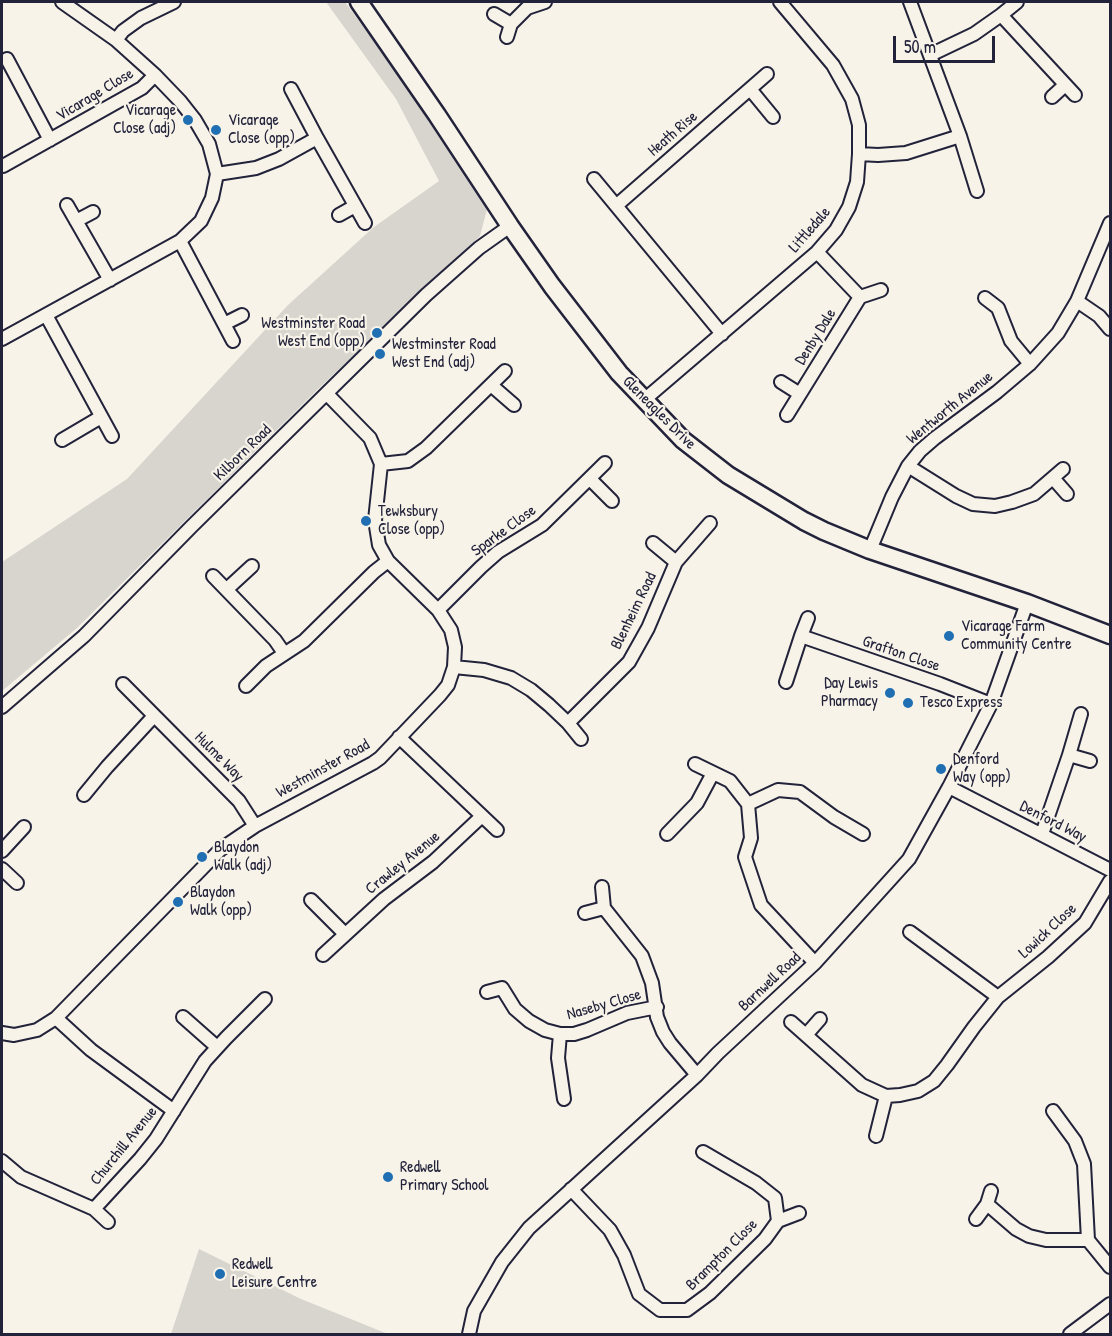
<!DOCTYPE html>
<style>
body{margin:0}
#map{position:relative;width:1112px;height:1336px;overflow:hidden;background:#f7f3e8;font-family:"Patrick Hand",sans-serif}
canvas{display:block}
.frame{position:absolute;inset:0;border:3px solid #22223b;pointer-events:none}
.scale{position:absolute;left:893px;top:36px;width:102px;height:27px;box-sizing:border-box;border:3px solid #22223b;border-top:0;padding-left:8px;font-size:18px;line-height:21px;white-space:nowrap;color:#22223b;-webkit-text-stroke:4px #f7f3e8;paint-order:stroke}
</style>
<div id="map">
<canvas width="1112" height="1336"></canvas>
<div class="frame"></div>
<div class="scale">50 m</div>
</div>
<script>
const c = document.querySelector('canvas').getContext('2d');
c.lineJoin = 'round';
function fill(path, color) { c.fillStyle = color; c.fill(path, 'evenodd'); }
const poly = rows => new Path2D(rows.map(r => 'M' + r).join(''));
function strokePath(path, color, width, dash) { c.strokeStyle = color; c.lineWidth = width; c.lineCap = dash ? 'butt' : 'round'; c.setLineDash(dash || []); c.stroke(path); }
function write(font, color, halo, rows, align = 'center') {
  c.font = font + ' "Patrick Hand",sans-serif'; c.lineWidth = 4.5; c.setLineDash([]); c.textBaseline = 'middle'; c.strokeStyle = halo; c.fillStyle = color; for (const [text, x, y, turn = 0] of rows) {
    c.save(); c.translate(x, y); c.rotate((+turn || 0) * Math.PI / 180); c.textAlign = isNaN(turn) ? turn : align; if (halo) c.strokeText(text, 0, 0); c.fillText(text, 0, 0); c.restore();
  }
}
const green = poly([
 [326,2,345,2,410,91,487,209,480,236,319,388,77,628,2,691,2,562,127,479,288,305,374,227,439,181,396,99],
 [199,1249,301,1299,388,1334,171,1334]
]);
const minor = poly([
 [910,2,960,136,977,191],
 [494,14,511,24],
 [1001,15,1075,95],
 [507,37,511,24,527,8,545,2],
 [116,40,123,31,141,18,174,2],
 [930,55,974,34,1001,15,1017,2],
 [7,59,50,140],
 [291,89,317,138,365,223],
 [750,89,773,117],
 [1052,97,1065,85],
 [859,154,878,155,906,153,960,136],
 [3,166,142,88,155,75],
 [217,174,256,168,279,159,317,138],
 [594,179,722,334],
 [67,205,110,280],
 [617,205,767,74],
 [339,215,355,206],
 [76,221,93,212],
 [180,241,233,341],
 [817,252,860,297],
 [985,298,998,308,1011,341,1030,364],
 [1077,301,1099,316,1110,329],
 [46,315,112,436],
 [224,324,242,315],
 [2,339,180,241,201,221,212,198,217,174,209,144,195,120,180,101,155,75,116,40,62,2],
 [781,382,800,394],
 [491,385,514,405],
 [644,400,817,252,836,230,849,207,857,182,859,154,859,125,852,99,833,65,780,2],
 [787,415,860,297,881,290],
 [62,440,101,417],
 [381,464,408,461,426,448,505,371],
 [908,466,956,496,973,504,995,506,1012,502,1034,494,1063,469],
 [1053,478,1067,494],
 [590,479,612,501],
 [653,543,676,562],
 [870,550,892,497,908,466,920,451,935,438,997,392,1030,364,1058,333,1077,301,1110,223],
 [213,576,275,640,284,653],
 [227,589,252,566],
 [438,610,481,567,498,552,542,525,605,463],
 [801,636,940,684,991,704],
 [454,667,484,670,511,678,531,690,549,705,568,723,581,739],
 [786,682,801,636,808,618],
 [123,684,239,801,255,826],
 [246,686,266,666,304,641,374,572,388,561],
 [2,707,84,636,191,527,426,295,479,248,510,226],
 [568,723,629,662,648,628,676,562,710,523],
 [399,737,497,830],
 [1069,755,1090,761],
 [695,764,730,781,748,804,751,838,745,857,761,905,815,963],
 [949,787,1110,870],
 [84,795,107,767,154,716],
 [748,804,778,790,800,792,834,817,863,834],
 [667,834,697,803,713,773],
 [1042,834,1069,755,1081,714],
 [2,851,24,827],
 [2,869,17,883],
 [602,887,604,908,642,956,652,983,657,1017,663,1032,670,1043,697,1075],
 [311,900,345,934],
 [585,913,604,908],
 [910,932,998,997],
 [323,955,384,899,433,862,482,816],
 [487,992,502,988,515,1009,529,1021,545,1030,560,1034,574,1034,587,1030,627,1013,657,1007],
 [183,1017,217,1047],
 [56,1018,91,1050,174,1111],
 [791,1022,862,1085,886,1096,900,1095,918,1091,934,1081,947,1065,974,1027,998,997,1048,957,1085,923,1110,881],
 [2,1033,14,1035,37,1030,56,1018,221,849,255,826,373,763,380,758,440,695,448,685,454,667,455,647,451,630,438,610,388,561,379,545,375,520,381,464,370,438,327,394],
 [560,1034,558,1058,564,1099],
 [806,1035,820,1019],
 [1053,1111,1075,1141,1084,1164,1088,1240,1110,1267],
 [876,1136,886,1096],
 [2,1161,21,1177,94,1209,140,1159,156,1139,205,1061,226,1038,265,999],
 [571,1189,610,1230,624,1255,639,1294,660,1310,687,1310,710,1293,765,1239,778,1221,775,1198,756,1183,703,1152],
 [987,1204,1016,1229,1029,1236,1046,1240,1088,1240],
 [94,1209,108,1222],
 [976,1219,987,1204,991,1191],
 [778,1221,799,1213],
 [469,1334,474,1311,502,1262,529,1228,697,1075,718,1053,815,963,909,859,949,787,991,704,1027,603],
 [1070,1334,1110,1304]
]);
const tertiary = poly([
 [359,2,437,115,510,226,552,286,619,373,683,440,728,475,804,521,824,531,870,550,1027,603,1110,635]
]);
const markers = [
 [188,120,6,"#1f6fb2"],
 [216,130,6,"#1f6fb2"],
 [377,333,6,"#1f6fb2"],
 [380,354,6,"#1f6fb2"],
 [366,521,6,"#1f6fb2"],
 [949,636,6,"#1f6fb2"],
 [890,693,6,"#1f6fb2"],
 [908,703,6,"#1f6fb2"],
 [941,769,6,"#1f6fb2"],
 [202,857,6,"#1f6fb2"],
 [178,902,6,"#1f6fb2"],
 [388,1177,6,"#1f6fb2"],
 [220,1274,6,"#1f6fb2"]
];
const streetNames = [
 ["Vicarage Close",95,95,-31],
 ["Heath Rise",673,134,-41],
 ["Littledale",810,230,-49],
 ["Denby Dale",816,337,-58],
 ["Wentworth Avenue",950,408,-39],
 ["Gleneagles Drive",659,413,45],
 ["Kilborn Road",243,453,-44],
 ["Sparke Close",504,531,-36],
 ["Blenheim Road",634,611,-64],
 ["Grafton Close",901,654,19],
 ["Hulme Way",219,757,45],
 ["Westminster Road",323,769,-29],
 ["Denford Way",1053,822,27],
 ["Crawley Avenue",403,863,-39],
 ["Lowick Close",1048,931,-43],
 ["Barnwell Road",770,982,-43],
 ["Naseby Close",604,1005,-16],
 ["Churchill Avenue",124,1146,-51],
 ["Brampton Close",722,1255,-45]
];
const poiNames = [
 ["Vicarage",176,111,"right"],
 ["Close (adj)",176,129,"right"],
 ["Vicarage",228,121],
 ["Close (opp)",228,139],
 ["Westminster Road",365,324,"right"],
 ["West End (opp)",365,342,"right"],
 ["Westminster Road",392,345],
 ["West End (adj)",392,363],
 ["Tewksbury",378,512],
 ["Close (opp)",378,530],
 ["Vicarage Farm",961,627],
 ["Community Centre",961,645],
 ["Day Lewis",878,684,"right"],
 ["Pharmacy",878,702,"right"],
 ["Tesco Express",920,703],
 ["Denford",953,760],
 ["Way (opp)",953,778],
 ["Blaydon",214,848],
 ["Walk (adj)",214,866],
 ["Blaydon",190,893],
 ["Walk (opp)",190,911],
 ["Redwell",400,1168],
 ["Primary School",400,1186],
 ["Redwell",232,1265],
 ["Leisure Centre",232,1283]
];
fill(green, '#d8d5cf');
strokePath(minor, '#22223b', 16);
strokePath(tertiary, '#22223b', 21);
strokePath(minor, '#f7f3e8', 12);
strokePath(tertiary, '#f7f3e8', 16);
for (const [x, y, r, color] of markers) { const dot = new Path2D(); dot.arc(x, y, r, 0, 2 * Math.PI); c.fillStyle = color; c.fill(dot); strokePath(dot, '#f7f3e8', 2); }
write('16px', '#22223b', '#f7f3e8', streetNames);
write('16px', '#22223b', '#f7f3e8', poiNames, 'left');
</script>
